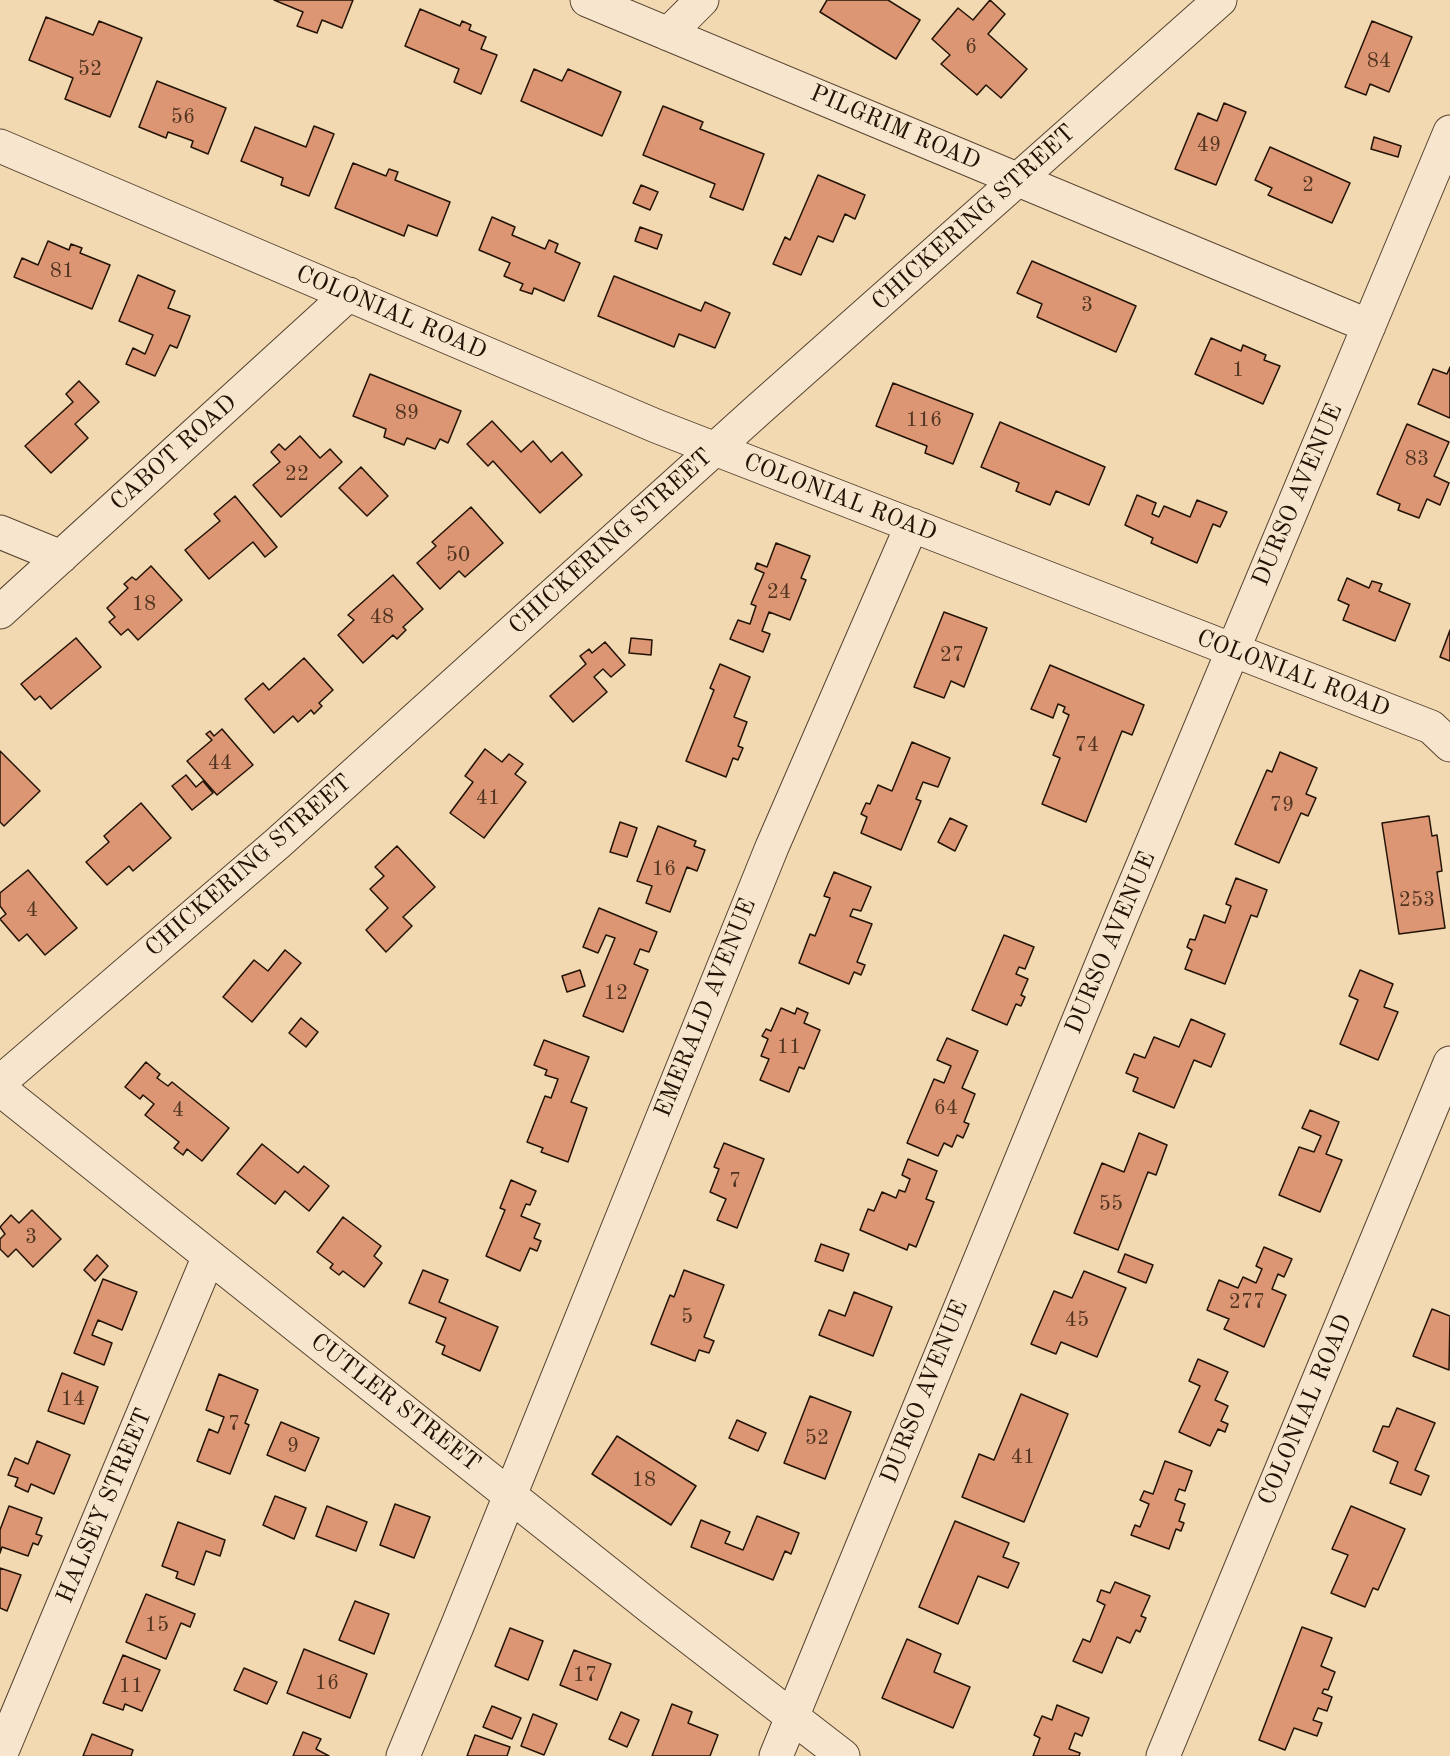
<!DOCTYPE html>
<style>
body{margin:0}
canvas{display:block;background:#f3d9b2}
</style>
<canvas width="1450" height="1756"></canvas>
<script>
const c = document.querySelector('canvas').getContext('2d');
c.lineJoin = 'round';
function fill(path, color) { c.fillStyle = color; c.fill(path, 'evenodd'); }
const poly = rows => new Path2D(rows.map(r => 'M' + r).join(''));
function strokePath(path, color, width, dash) { c.strokeStyle = color; c.lineWidth = width; c.lineCap = dash ? 'butt' : 'round'; c.setLineDash(dash || []); c.stroke(path); }
function write(font, color, halo, rows, align = 'center') {
  c.font = font + ' "Old Standard TT",serif'; c.lineWidth = 4.5; c.setLineDash([]); c.textBaseline = 'middle'; c.strokeStyle = halo; c.fillStyle = color; for (const [text, x, y, turn = 0] of rows) {
    c.save(); c.translate(x, y); c.rotate((+turn || 0) * Math.PI / 180); c.textAlign = isNaN(turn) ? turn : align; if (halo) c.strokeText(text, 0, 0); c.fillText(text, 0, 0); c.restore();
  }
}
const building = poly([
 [274,0,353,0,342,28,322,20,317,33,297,26,303,12,274,0],
 [827,0,888,0,920,20,896,59,820,12,827,0],
 [990,0,1005,14,988,34,1027,69,1001,98,986,85,977,95,941,64,950,55,932,39,958,8,973,20,990,0],
 [420,9,460,26,462,21,471,25,469,30,486,37,481,49,497,55,481,94,454,82,459,69,405,46,420,9],
 [46,17,93,35,99,21,142,38,110,117,65,99,73,78,29,60,46,17],
 [1372,21,1412,37,1389,92,1370,84,1366,95,1345,87,1372,21],
 [534,69,562,81,568,69,621,92,602,136,521,101,534,69],
 [157,81,226,108,208,154,191,147,193,141,168,132,166,138,139,127,157,81],
 [1224,103,1246,112,1216,185,1175,169,1198,113,1217,121,1224,103],
 [663,106,703,122,700,129,764,154,743,210,710,197,715,184,643,155,663,106],
 [314,126,334,134,309,196,281,185,283,178,241,161,255,127,306,147,314,126],
 [1374,137,1401,146,1398,157,1371,149,1374,137],
 [1270,147,1350,183,1332,223,1268,195,1272,188,1255,180,1270,147],
 [353,163,386,176,389,169,398,172,395,180,450,202,437,236,408,225,404,236,335,208,353,163],
 [818,175,865,195,855,219,845,214,833,242,818,236,801,275,773,264,785,237,790,240,818,175],
 [641,185,658,192,650,210,633,203,641,185],
 [492,217,515,227,512,235,545,249,549,240,558,244,555,252,580,263,564,301,534,288,532,294,520,290,523,284,504,276,510,263,479,250,492,217],
 [640,227,662,235,657,249,635,241,640,227],
 [48,241,69,250,71,244,82,248,80,253,110,265,92,309,14,277,22,258,38,265,48,241],
 [1032,261,1136,306,1116,352,1037,317,1042,304,1017,293,1032,261],
 [138,275,175,291,168,308,190,316,177,348,170,345,155,376,126,364,133,348,145,354,153,335,119,321,138,275],
 [614,276,701,311,705,302,730,313,715,348,679,334,674,347,598,316,614,276],
 [1211,338,1241,351,1243,345,1266,355,1264,360,1280,366,1263,404,1195,374,1211,338],
 [1450,367,1450,418,1418,404,1433,369,1447,374,1450,367],
 [370,374,461,411,448,443,440,439,435,449,407,438,404,445,384,437,386,429,353,416,370,374],
 [79,381,99,402,75,424,88,438,51,473,25,446,73,402,66,394,79,381],
 [893,383,973,414,953,464,925,453,927,446,876,426,893,383],
 [492,421,521,452,533,441,551,462,562,452,582,475,540,513,493,461,488,466,467,444,492,421],
 [1000,422,1105,467,1089,505,1056,491,1050,505,1016,491,1019,483,981,467,1000,422],
 [1407,424,1449,442,1434,476,1449,483,1440,505,1427,499,1419,518,1398,510,1400,504,1377,494,1407,424],
 [300,436,320,458,330,449,342,462,281,517,253,485,280,462,271,452,279,444,285,450,300,436],
 [361,467,388,496,367,516,339,488,361,467],
 [1137,495,1156,503,1152,514,1159,517,1164,506,1190,517,1197,500,1227,512,1220,527,1213,524,1197,563,1151,543,1153,538,1125,525,1137,495],
 [235,496,277,547,265,557,253,542,209,579,185,550,220,521,214,514,235,496],
 [471,507,503,543,465,577,459,571,440,589,417,563,436,546,432,542,471,507],
 [776,543,810,556,801,578,806,580,790,620,769,612,762,631,770,634,763,652,730,639,738,620,750,624,756,606,751,604,764,573,755,569,757,563,767,567,776,543],
 [151,566,182,600,138,640,128,629,121,635,109,622,115,617,107,608,128,588,124,584,132,577,136,580,151,566],
 [393,575,423,609,403,627,406,630,397,639,393,635,363,663,338,635,354,620,348,615,393,575],
 [1347,578,1369,588,1372,581,1382,584,1379,591,1410,604,1395,641,1343,620,1349,605,1338,600,1347,578],
 [944,612,987,628,964,687,951,681,944,698,914,687,944,612],
 [1450,630,1450,661,1440,657,1450,630],
 [76,638,101,667,51,709,40,696,35,700,21,684,76,638],
 [631,638,652,640,651,655,629,653,631,638],
 [605,642,625,665,611,677,603,669,594,677,607,692,573,722,550,696,586,664,580,656,589,649,592,653,605,642],
 [304,658,333,690,319,703,322,706,314,714,311,710,298,722,293,716,274,733,245,699,263,683,269,690,304,658],
 [720,664,750,677,734,717,747,722,738,746,743,748,738,760,733,758,726,777,686,761,714,690,710,688,720,664],
 [1050,665,1144,705,1132,735,1122,731,1086,822,1042,804,1060,758,1053,755,1069,715,1063,712,1065,707,1058,704,1053,718,1031,709,1050,665],
 [222,729,253,765,217,795,187,761,212,740,206,734,210,731,214,736,222,729],
 [912,742,950,758,938,787,923,782,916,799,921,801,901,850,861,833,867,817,861,814,866,803,870,804,878,785,892,791,912,742],
 [485,749,502,762,509,754,523,764,515,774,526,782,484,838,450,813,473,782,465,776,485,749],
 [0,751,40,791,4,826,0,822,0,751],
 [1280,752,1317,768,1306,794,1316,798,1308,816,1301,813,1279,863,1235,844,1267,770,1272,772,1280,752],
 [186,775,196,787,203,781,213,793,192,810,172,786,186,775],
 [141,803,171,838,133,871,129,866,107,885,86,862,109,842,104,836,141,803],
 [1429,816,1432,836,1437,835,1442,871,1437,872,1445,928,1399,934,1382,823,1429,816],
 [950,818,967,826,955,851,938,842,950,818],
 [620,822,637,828,627,857,610,852,620,822],
 [658,826,696,841,694,846,705,850,697,871,687,867,670,912,646,903,652,886,637,881,658,826],
 [397,846,435,887,403,917,412,926,386,952,366,930,388,908,370,889,384,876,375,867,397,846],
 [28,870,77,928,45,955,27,934,19,941,0,919,6,914,0,906,0,893,28,870],
 [834,872,871,887,861,911,853,909,850,916,872,924,857,962,865,965,861,975,854,972,849,984,799,963,810,934,815,936,830,898,824,896,834,872],
 [1236,878,1267,890,1257,917,1251,915,1225,984,1185,969,1192,950,1187,947,1190,939,1195,940,1204,915,1225,923,1231,906,1226,904,1236,878],
 [599,908,657,932,649,952,640,949,634,964,648,970,623,1032,583,1016,615,938,606,935,598,953,583,947,599,908],
 [1004,935,1034,947,1025,969,1019,967,1016,974,1028,979,1021,995,1025,997,1021,1006,1016,1004,1007,1025,972,1010,1004,935],
 [285,950,301,963,252,1022,223,997,254,960,268,971,285,950],
 [580,970,585,986,567,992,562,976,580,970],
 [1360,970,1393,984,1384,1007,1398,1012,1378,1060,1340,1044,1358,1000,1349,996,1360,970],
 [781,1008,795,1014,797,1008,808,1013,804,1023,820,1030,804,1069,799,1067,789,1092,760,1080,769,1059,761,1056,768,1039,762,1036,766,1029,771,1031,781,1008],
 [301,1018,318,1032,306,1047,289,1033,301,1018],
 [1191,1019,1225,1034,1211,1067,1194,1060,1174,1108,1133,1091,1138,1078,1126,1073,1134,1054,1145,1058,1154,1037,1179,1047,1191,1019],
 [947,1038,978,1051,962,1088,975,1094,964,1122,969,1124,963,1138,957,1135,952,1147,944,1143,938,1156,907,1143,934,1079,944,1083,951,1066,937,1060,947,1038],
 [544,1040,589,1057,571,1102,587,1108,568,1162,541,1152,543,1148,527,1142,545,1096,551,1098,558,1079,545,1075,547,1070,534,1065,544,1040],
 [146,1062,160,1074,157,1078,168,1086,172,1082,229,1128,202,1161,187,1149,183,1155,174,1148,179,1142,145,1115,154,1104,143,1095,140,1099,125,1087,146,1062],
 [1310,1110,1339,1122,1326,1154,1342,1160,1320,1212,1279,1195,1299,1147,1314,1152,1321,1136,1302,1128,1310,1110],
 [1139,1133,1167,1145,1156,1175,1148,1172,1118,1250,1074,1233,1102,1163,1124,1172,1139,1133],
 [724,1143,764,1159,737,1228,717,1220,726,1199,710,1192,719,1169,714,1167,724,1143],
 [262,1144,298,1173,304,1166,329,1186,309,1211,285,1191,275,1204,237,1174,262,1144],
 [908,1159,937,1171,926,1199,934,1202,916,1247,909,1244,907,1250,860,1230,868,1209,874,1211,882,1192,896,1198,899,1190,905,1192,910,1179,902,1175,908,1159],
 [511,1180,536,1191,530,1205,526,1204,521,1216,540,1224,534,1238,541,1241,537,1251,530,1248,520,1271,486,1256,505,1210,500,1208,511,1180],
 [32,1210,61,1239,33,1267,16,1249,8,1257,0,1249,0,1239,5,1234,0,1227,11,1215,19,1223,32,1210],
 [343,1217,381,1246,374,1256,382,1263,364,1287,343,1271,339,1275,330,1268,333,1264,317,1252,343,1217],
 [821,1244,849,1254,843,1271,815,1261,821,1244],
 [1264,1247,1292,1259,1284,1277,1278,1274,1272,1289,1286,1295,1264,1347,1224,1329,1229,1319,1207,1310,1219,1280,1238,1288,1243,1277,1256,1283,1262,1269,1256,1266,1264,1247],
 [1125,1254,1153,1265,1146,1283,1118,1272,1125,1254],
 [97,1255,108,1266,95,1281,84,1270,97,1255],
 [423,1270,448,1280,439,1302,498,1327,480,1371,442,1354,445,1346,436,1342,446,1318,409,1303,423,1270],
 [684,1270,724,1285,704,1337,714,1341,709,1353,699,1350,695,1361,651,1344,670,1295,674,1297,684,1270],
 [1084,1271,1126,1288,1097,1357,1061,1342,1056,1354,1031,1344,1054,1291,1072,1298,1084,1271],
 [103,1279,137,1292,122,1330,98,1320,92,1335,112,1343,104,1365,74,1353,103,1279],
 [854,1292,892,1307,873,1356,819,1335,829,1310,845,1316,854,1292],
 [1432,1309,1450,1316,1449,1370,1413,1356,1432,1309],
 [1198,1359,1228,1372,1215,1400,1228,1406,1221,1421,1228,1424,1225,1432,1218,1429,1210,1446,1179,1432,1200,1386,1189,1381,1198,1359],
 [62,1373,98,1387,84,1424,48,1411,62,1373],
 [219,1374,258,1390,245,1423,249,1425,230,1474,197,1461,209,1429,218,1433,224,1417,206,1410,219,1374],
 [1021,1394,1068,1414,1024,1522,962,1497,979,1454,994,1460,1021,1394],
 [810,1396,851,1412,825,1479,784,1463,810,1396],
 [1397,1408,1435,1423,1415,1470,1429,1476,1421,1495,1390,1483,1398,1462,1373,1451,1383,1426,1389,1427,1397,1408],
 [737,1420,766,1433,758,1451,729,1438,737,1420],
 [281,1422,319,1438,305,1471,267,1455,281,1422],
 [617,1436,696,1486,671,1525,592,1474,617,1436],
 [37,1441,70,1455,54,1494,31,1484,28,1492,15,1486,18,1478,8,1475,15,1458,28,1464,37,1441],
 [1165,1461,1192,1471,1185,1491,1179,1489,1175,1500,1185,1504,1179,1521,1184,1523,1181,1531,1176,1529,1169,1549,1131,1535,1135,1525,1140,1527,1149,1504,1140,1500,1144,1491,1153,1494,1165,1461],
 [275,1496,306,1508,294,1539,263,1525,275,1496],
 [395,1504,430,1517,414,1558,380,1545,395,1504],
 [9,1506,42,1518,36,1534,42,1536,38,1545,33,1543,28,1556,2,1547,0,1553,0,1530,9,1506],
 [327,1506,367,1522,356,1551,316,1536,327,1506],
 [1351,1506,1405,1529,1378,1590,1373,1588,1365,1607,1331,1593,1348,1555,1332,1549,1351,1506],
 [757,1516,799,1533,791,1554,785,1551,773,1580,691,1547,701,1520,730,1532,725,1543,743,1550,757,1516],
 [955,1521,1009,1543,1003,1557,1019,1563,1008,1588,978,1576,958,1624,919,1607,955,1521],
 [178,1522,225,1540,220,1556,206,1551,194,1585,176,1578,178,1572,162,1566,178,1522],
 [0,1568,21,1575,7,1611,0,1608,0,1568],
 [1115,1582,1150,1596,1141,1616,1146,1618,1140,1632,1136,1630,1130,1643,1117,1637,1102,1673,1073,1661,1083,1639,1090,1642,1105,1605,1097,1601,1101,1590,1110,1593,1115,1582],
 [146,1594,195,1614,190,1627,181,1623,166,1659,126,1642,146,1594],
 [355,1601,389,1614,374,1654,339,1640,355,1601],
 [1302,1627,1332,1638,1321,1666,1335,1672,1328,1690,1324,1689,1322,1693,1332,1697,1327,1711,1318,1708,1313,1720,1322,1723,1317,1736,1294,1728,1285,1750,1259,1740,1302,1627],
 [510,1628,543,1641,528,1680,495,1666,510,1628],
 [907,1639,941,1654,934,1672,970,1687,953,1728,882,1698,907,1639],
 [304,1649,367,1674,350,1718,287,1693,304,1649],
 [574,1650,611,1664,597,1700,560,1685,574,1650],
 [123,1655,160,1670,142,1711,125,1704,123,1710,103,1703,123,1655],
 [244,1668,277,1682,267,1704,234,1690,244,1668],
 [672,1704,692,1712,688,1723,718,1735,710,1756,652,1756,672,1704],
 [1057,1705,1089,1718,1082,1736,1075,1733,1069,1749,1080,1753,1079,1756,1033,1756,1040,1738,1034,1735,1042,1716,1052,1720,1057,1705],
 [492,1706,521,1718,512,1739,483,1727,492,1706],
 [621,1712,639,1720,627,1747,609,1739,621,1712],
 [533,1714,557,1724,544,1755,521,1746,533,1714],
 [303,1732,321,1739,316,1749,329,1756,293,1756,303,1732],
 [92,1734,133,1750,131,1756,83,1756,92,1734],
 [475,1735,510,1747,507,1756,467,1756,475,1735]
]);
const street = poly([
 [587,0,1369,326],
 [668,34,702,0],
 [0,146,656,426,1431,727,1450,745],
 [0,532,61,557],
 [0,612,349,294],
 [0,1082,278,843,758,410,1220,0],
 [0,1086,10,1097,209,1256,654,1610,843,1756],
 [0,1756,209,1256],
 [403,1756,458,1624,772,847,912,525],
 [776,1756,1122,915,1450,132],
 [1163,1756,1450,1063]
]);
const numberNames = [
 ["6",971,47],
 ["84",1379,61],
 ["52",90,69],
 ["56",183,117],
 ["49",1209,145],
 ["2",1308,185],
 ["81",62,271],
 ["3",1087,305],
 ["1",1238,370],
 ["89",407,413],
 ["116",924,420],
 ["83",1417,459],
 ["22",297,474],
 ["50",458,555],
 ["24",779,592],
 ["18",144,604],
 ["48",382,617],
 ["27",952,655],
 ["74",1087,745],
 ["44",220,763],
 ["41",488,798],
 ["79",1282,805],
 ["16",664,869],
 ["253",1417,900],
 ["4",32,910],
 ["12",616,993],
 ["11",789,1047],
 ["64",946,1108],
 ["4",178,1110],
 ["7",735,1181],
 ["55",1111,1204],
 ["3",31,1237],
 ["277",1247,1302],
 ["5",687,1317],
 ["45",1077,1320],
 ["14",73,1399],
 ["7",234,1424],
 ["52",817,1438],
 ["9",293,1446],
 ["41",1023,1457],
 ["18",644,1480],
 ["15",157,1625],
 ["17",585,1675],
 ["16",327,1683],
 ["11",131,1686]
];
const streetNames = [
 ["PILGRIM ROAD",895,128,23],
 ["CHICKERING STREET",974,218,-42],
 ["COLONIAL ROAD",391,313,23],
 ["CABOT ROAD",174,453,-42],
 ["DURSO AVENUE",1298,495,-67],
 ["COLONIAL ROAD",840,498,21],
 ["CHICKERING STREET",611,542,-42],
 ["COLONIAL ROAD",1293,674,21],
 ["CHICKERING STREET",249,866,-41],
 ["DURSO AVENUE",1111,943,-67],
 ["EMERALD AVENUE",706,1008,-68],
 ["DURSO AVENUE",925,1392,-68],
 ["CUTLER STREET",395,1403,38],
 ["COLONIAL ROAD",1306,1410,-67],
 ["HALSEY STREET",105,1506,-67]
];
fill(building, '#dc9674');
strokePath(building, '#221304', 1.5);
strokePath(street, '#564430', 35);
strokePath(street, '#f7e6cd', 33);
write('21px', '#503420', null, numberNames);
write('24px', '#221304', '#f7e6cd', streetNames);
</script>
